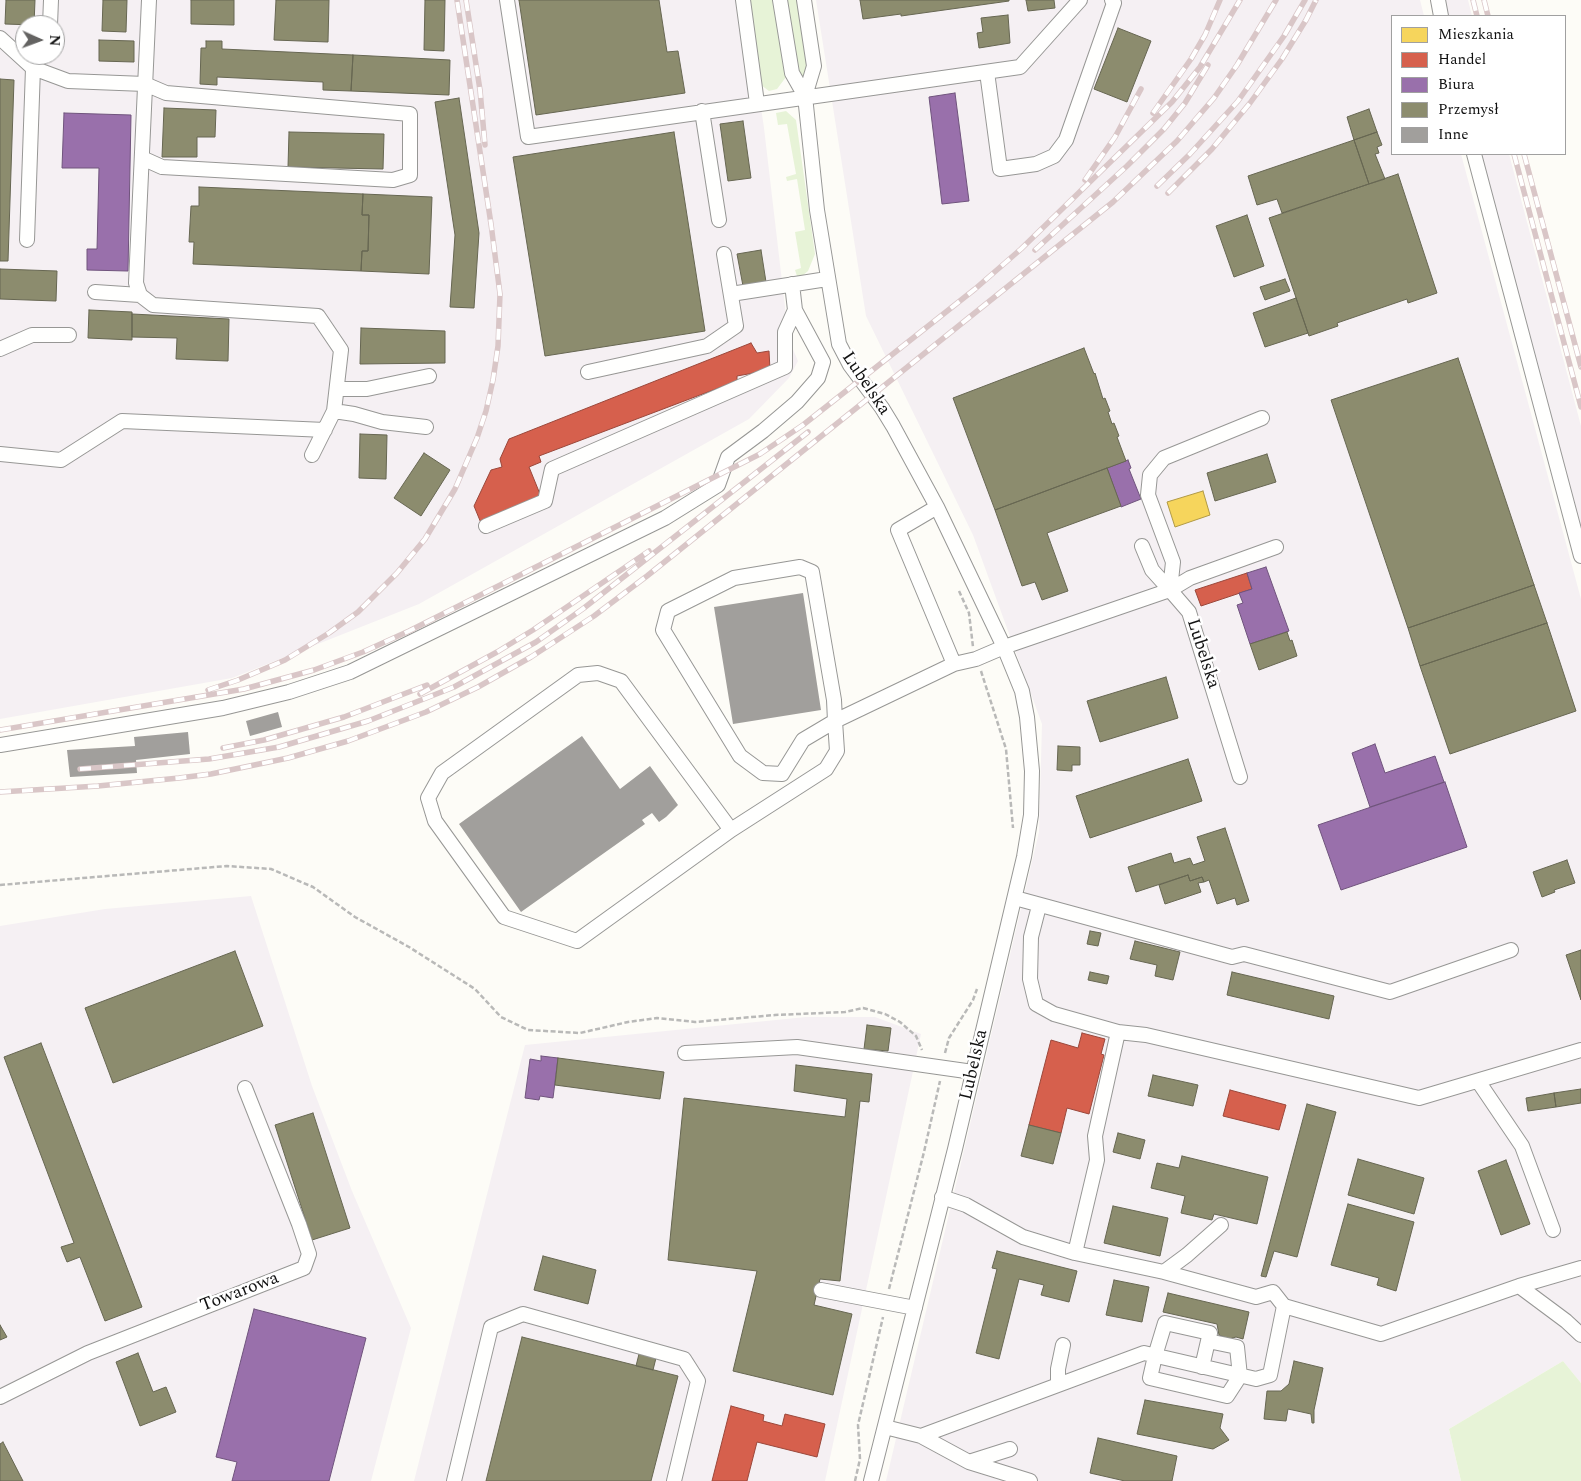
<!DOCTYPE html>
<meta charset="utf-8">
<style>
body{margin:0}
#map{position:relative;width:1581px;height:1481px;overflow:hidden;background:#fdfcf7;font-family:Spectral,serif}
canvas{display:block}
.legend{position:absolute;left:1391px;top:15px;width:175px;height:140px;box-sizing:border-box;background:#fff;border:1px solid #a0a0a0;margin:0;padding:6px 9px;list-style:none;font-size:15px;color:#111}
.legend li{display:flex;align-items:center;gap:10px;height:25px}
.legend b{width:25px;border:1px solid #a0a0a0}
.north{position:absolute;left:15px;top:15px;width:50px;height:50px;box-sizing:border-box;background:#fff;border:1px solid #a0a0a0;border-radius:50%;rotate:92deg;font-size:14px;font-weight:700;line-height:20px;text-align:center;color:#111}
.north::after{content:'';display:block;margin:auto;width:18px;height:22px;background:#646362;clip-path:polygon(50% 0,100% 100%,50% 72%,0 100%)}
</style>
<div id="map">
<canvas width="1581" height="1481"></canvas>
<ul class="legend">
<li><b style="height:14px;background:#f6d55c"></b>Mieszkania</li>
<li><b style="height:14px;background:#d6604d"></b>Handel</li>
<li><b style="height:14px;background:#9970ab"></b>Biura</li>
<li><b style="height:14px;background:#8c8c6e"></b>Przemysł</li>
<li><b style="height:14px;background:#a19f9c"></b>Inne</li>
</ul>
<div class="north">N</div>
</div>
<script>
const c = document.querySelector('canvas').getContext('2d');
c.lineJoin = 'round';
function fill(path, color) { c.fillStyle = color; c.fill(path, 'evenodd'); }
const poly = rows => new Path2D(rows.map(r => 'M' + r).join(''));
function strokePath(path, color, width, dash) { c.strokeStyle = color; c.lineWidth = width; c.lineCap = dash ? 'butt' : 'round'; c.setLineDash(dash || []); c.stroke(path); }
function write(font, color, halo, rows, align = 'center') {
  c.font = font + ' Spectral,serif'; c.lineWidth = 5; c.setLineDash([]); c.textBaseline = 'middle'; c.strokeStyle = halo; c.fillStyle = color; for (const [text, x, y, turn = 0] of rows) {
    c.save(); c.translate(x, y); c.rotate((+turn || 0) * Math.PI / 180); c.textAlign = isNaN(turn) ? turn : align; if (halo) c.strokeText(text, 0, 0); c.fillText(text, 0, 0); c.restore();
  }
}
const industrial = poly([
 [0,0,745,0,764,128,787,324,792,347,798,361,789,378,749,419,419,604,232,678,0,719],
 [25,25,55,25,55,55,25,55],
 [816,0,1420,0,1424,16,1392,16,1392,154,1461,154,1581,599,1581,1383,1563,1361,1449,1429,1461,1481,886,1481,1039,832,1042,724,973,535,866,316],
 [1441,0,1468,0,1472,16,1444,16],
 [1478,154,1509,154,1581,426,1581,543],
 [251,896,312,1086,352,1191,411,1328,371,1481,0,1481,0,926,105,909],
 [806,1017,875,1017,921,1034,825,1481,414,1481,525,1045]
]);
const green = poly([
 [749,0,774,0,777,5,786,77,777,89,769,91,761,85],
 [786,0,798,0,808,65,804,79,798,70],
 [786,111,796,120,815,254,808,271,802,276,797,276,795,270,801,268,795,232,805,230,797,179,787,181,786,177,796,174,787,124,778,125,776,113],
 [1563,1361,1581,1383,1581,1481,1461,1481,1449,1429]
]);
const homes = poly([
 [1203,491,1210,515,1175,527,1167,502,1203,491]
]);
const shops = poly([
 [751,343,757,353,769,351,770,370,737,376,737,381,539,456,541,462,529,467,542,499,481,523,474,506,491,470,502,467,500,459,509,439,751,343],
 [1247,573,1252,589,1201,606,1195,590,1247,573],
 [1082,1033,1105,1039,1101,1054,1104,1055,1089,1114,1067,1108,1061,1133,1029,1125,1051,1040,1078,1048,1082,1033],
 [1230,1090,1286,1105,1279,1130,1223,1116,1230,1090],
 [731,1406,764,1415,763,1421,782,1426,785,1414,825,1424,817,1457,757,1442,747,1481,712,1481,731,1406]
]);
const offices = poly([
 [955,93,969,201,942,204,929,97,955,93],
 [64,113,131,115,128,271,87,270,87,249,97,249,99,168,62,168,64,113],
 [1128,460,1131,468,1129,469,1141,499,1121,507,1107,468,1128,460],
 [1266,567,1289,631,1250,644,1237,605,1243,603,1239,593,1252,589,1247,573,1266,567],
 [1375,744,1385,773,1435,756,1444,782,1370,807,1352,753,1375,744],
 [1445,782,1467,847,1341,890,1318,825,1445,782],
 [541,1056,558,1058,553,1098,540,1096,539,1100,525,1098,530,1059,541,1061,541,1056],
 [254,1309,366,1338,329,1481,232,1481,237,1462,216,1457,254,1309]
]);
const industry = poly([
 [6,0,35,0,34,25,5,24,6,0],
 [103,0,127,0,126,32,102,31,103,0],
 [191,0,234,0,234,25,191,24,191,0],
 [276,0,329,0,328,42,274,40,276,0],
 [425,0,445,0,444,51,424,50,425,0],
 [519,0,659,0,667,52,678,51,685,93,536,115,519,0],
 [860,0,1009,0,1009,1,901,16,901,14,863,19,860,0],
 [1026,0,1054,0,1055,8,1028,11,1026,0],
 [1008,15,1010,43,979,48,977,33,983,32,981,18,1008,15],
 [1118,28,1151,41,1127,102,1094,89,1118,28],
 [99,40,134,41,134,62,99,61,99,40],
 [206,41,222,41,222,49,353,55,351,91,323,90,323,82,217,77,217,85,200,84,201,48,206,48,206,41],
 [353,55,450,60,449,95,351,91,353,55],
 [0,79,14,80,8,261,0,261,0,79],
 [459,98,479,233,474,308,450,307,455,235,435,102,459,98],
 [164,108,216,110,215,137,197,137,197,157,162,157,164,108],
 [1369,109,1377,132,1354,140,1347,117,1369,109],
 [743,121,751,178,728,181,720,124,743,121],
 [289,132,384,134,383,169,288,167,289,132],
 [674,132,705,331,545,356,513,157,674,132],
 [1377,132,1382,145,1377,147,1379,153,1375,154,1385,179,1369,184,1354,140,1377,132],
 [1354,140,1369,184,1282,213,1277,199,1257,205,1248,176,1354,140],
 [1398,174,1437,293,1408,303,1407,299,1337,323,1338,326,1309,336,1269,218,1398,174],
 [199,187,363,194,362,215,369,215,368,251,362,251,361,271,193,264,194,242,189,242,191,206,199,206,199,187],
 [363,194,432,197,429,274,361,271,362,251,368,251,369,215,362,215,363,194],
 [1247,215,1264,266,1234,277,1216,226,1247,215],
 [761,250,766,282,743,286,737,254,761,250],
 [0,269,57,271,56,301,0,299,0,269],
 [1285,279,1290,291,1265,300,1260,287,1285,279],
 [1296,298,1308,333,1265,347,1253,313,1296,298],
 [89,310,132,312,132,340,88,338,89,310],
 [132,314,229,319,228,361,176,359,177,338,132,337,132,314],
 [361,328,445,331,445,363,360,364,361,328],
 [1084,348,1094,374,1095,373,1103,399,1105,398,1110,411,1108,412,1112,424,1114,423,1119,436,1117,437,1126,461,995,510,953,398,1084,348],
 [1458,358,1534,585,1408,628,1331,400,1458,358],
 [360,434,387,435,386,479,359,478,360,434],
 [424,453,450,470,421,516,394,498,424,453],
 [1267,454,1276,482,1215,501,1207,473,1267,454],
 [1107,468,1121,506,1047,533,1068,591,1042,600,1035,582,1022,586,995,510,1107,468],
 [1534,585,1547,623,1420,666,1408,628,1534,585],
 [1547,623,1576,711,1450,754,1420,666,1547,623],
 [1287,632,1290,641,1292,640,1297,656,1259,670,1250,644,1287,632],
 [1166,677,1178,718,1100,742,1087,701,1166,677],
 [1058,746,1080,747,1080,765,1072,765,1072,771,1057,770,1058,746],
 [1188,759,1202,801,1090,838,1076,796,1188,759],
 [1225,828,1249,901,1237,905,1235,898,1217,904,1209,880,1204,882,1202,877,1190,881,1188,875,1136,892,1128,867,1171,853,1174,863,1190,858,1193,865,1205,861,1197,837,1225,828],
 [1567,860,1575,883,1554,890,1555,892,1542,897,1533,872,1567,860],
 [1188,875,1190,881,1202,877,1204,882,1198,883,1201,892,1165,904,1159,885,1188,875],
 [1090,931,1101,933,1098,946,1087,944,1090,931],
 [1135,941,1180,952,1173,980,1155,976,1157,965,1130,959,1135,941],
 [1581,950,1581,1000,1566,955,1581,950],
 [235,951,263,1026,113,1083,85,1008,235,951],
 [1090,972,1109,976,1107,984,1088,980,1090,972],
 [1232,972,1334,996,1329,1019,1227,995,1232,972],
 [867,1025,891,1028,888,1051,864,1049,867,1025],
 [41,1043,142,1307,105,1321,80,1257,67,1262,61,1247,74,1243,4,1057,41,1043],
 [558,1058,664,1072,660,1099,555,1085,558,1058],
 [796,1065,872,1074,869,1102,860,1101,840,1281,820,1279,814,1305,852,1314,833,1395,733,1371,757,1271,668,1260,684,1098,845,1117,847,1099,794,1091,796,1065],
 [1153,1075,1198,1085,1193,1106,1148,1096,1153,1075],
 [1581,1089,1581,1103,1556,1107,1554,1093,1581,1089],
 [1554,1093,1556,1107,1528,1111,1526,1098,1554,1093],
 [1307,1104,1336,1112,1297,1257,1274,1251,1266,1277,1261,1276,1307,1104],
 [313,1113,350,1228,312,1240,275,1125,313,1113],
 [1029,1125,1061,1133,1053,1164,1021,1156,1029,1125],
 [1118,1133,1145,1140,1140,1159,1113,1152,1118,1133],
 [1182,1156,1268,1177,1257,1224,1214,1214,1212,1220,1181,1213,1185,1196,1151,1188,1157,1163,1179,1168,1182,1156],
 [1358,1159,1424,1178,1414,1214,1348,1195,1358,1159],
 [1506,1160,1530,1224,1501,1235,1478,1171,1506,1160],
 [1348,1204,1414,1222,1396,1291,1377,1285,1379,1278,1331,1265,1348,1204],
 [1113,1206,1168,1218,1160,1256,1104,1243,1113,1206],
 [997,1251,1077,1271,1069,1302,1041,1295,1044,1285,1019,1279,999,1359,976,1353,997,1269,992,1268,997,1251],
 [543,1256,596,1270,588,1304,534,1290,543,1256],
 [1114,1280,1149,1287,1142,1322,1106,1315,1114,1280],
 [1168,1293,1249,1312,1243,1339,1236,1337,1229,1339,1219,1335,1217,1324,1163,1312,1168,1293],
 [0,1325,7,1337,0,1340,0,1325],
 [522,1337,678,1376,651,1481,486,1481,522,1337],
 [138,1353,153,1392,166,1387,176,1412,140,1426,116,1362,138,1353],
 [639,1354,656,1358,653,1370,636,1366,639,1354],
 [1294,1361,1323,1368,1314,1410,1314,1423,1312,1423,1311,1414,1288,1409,1286,1421,1264,1419,1267,1391,1281,1391,1289,1384,1294,1361],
 [1145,1400,1223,1414,1220,1428,1229,1440,1213,1449,1137,1434,1145,1400],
 [1098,1438,1177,1456,1172,1481,1125,1481,1090,1473,1098,1438],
 [3,1442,23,1481,0,1481,0,1444,3,1442]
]);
const building = poly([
 [803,593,821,710,733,724,714,607],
 [278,712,282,727,250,736,246,721],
 [188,732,190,754,136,760,137,773,70,777,67,750,135,746,134,737],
 [582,736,620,789,650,766,678,805,666,817,659,822,652,813,642,820,645,824,521,912,459,824]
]);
const path = poly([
 [959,591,969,613,973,647],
 [981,671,1006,749,1013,828],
 [0,885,227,866,271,869,313,887,355,917,409,947,475,989,501,1017,528,1030,580,1033,628,1022,657,1018,695,1022,775,1015,845,1012,863,1008,885,1014,900,1022,916,1036,922,1050],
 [945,1053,949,1038,973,1000,977,989],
 [889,1289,924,1152,940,1081],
 [855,1481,860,1459,858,1425,883,1317]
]);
const minor = poly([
 [149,0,136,283,140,295,153,305,318,316,341,350,334,411,312,455],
 [507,0,528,137,1020,67,1080,0],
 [743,0,757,103],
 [780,0,792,73,805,96,817,210,839,344,850,365,882,408,893,426,937,507,1004,647,1022,691,1027,717,1032,771,1031,815,1024,857,955,1149,871,1481],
 [804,0,814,66,805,96],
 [1438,0,1441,16],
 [50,25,51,0],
 [0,38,33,68,68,81,145,84,166,93,410,114,410,175,393,180,162,167,142,158],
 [987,72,1000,169,1036,164,1054,156,1066,140,1114,3,1112,0],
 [702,111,719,220],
 [1474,154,1581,556],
 [27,240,33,68],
 [95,292,140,295],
 [731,294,827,279],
 [0,349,32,335,69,335],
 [588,372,707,346,736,326,724,254],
 [337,389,367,389,429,376],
 [334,411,354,414,382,422,426,427],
 [0,454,61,460,122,421,325,430],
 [937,507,898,530,954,664],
 [486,526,545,501,552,469,785,367,785,332,795,310],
 [1142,546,1152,570,1170,590,1173,562,1148,495,1150,475,1164,458,1262,418],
 [800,567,812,572,834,700,835,721,803,740,782,774,763,773,740,756,663,630,668,611,734,578,800,567],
 [1170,590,1190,578,1276,547],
 [0,745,223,708,289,692,350,672,665,518,718,485,728,457,763,431,797,402,818,378,823,362,795,310,792,284],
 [731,830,577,941,504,917,435,821,428,798,442,773,578,675,598,673,621,681,731,830,826,769,837,751,835,721,954,664,976,659,1004,647,1170,590,1189,612,1240,777],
 [1015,898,1232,957,1244,954,1390,992,1511,950],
 [1039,906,1031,937,1030,979,1036,1004,1054,1014,1118,1032,1146,1035,1419,1098,1581,1050],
 [685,1053,797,1047,973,1072],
 [1478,1081,1522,1146,1553,1230],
 [942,1197,966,1205,1023,1237,1075,1253,1164,1272,1256,1297,1273,1292,1284,1306],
 [1075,1253,1097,1160,1095,1136,1118,1032],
 [1164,1272,1187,1255,1221,1225],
 [1519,1286,1566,1321,1581,1335],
 [821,1290,915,1308],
 [1202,1367,1208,1341,1210,1333,1165,1323,1155,1356,1150,1378,1227,1396,1240,1376,1237,1347,1208,1341],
 [1058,1385,1058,1369,1063,1345],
 [0,1397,88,1353,304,1268,309,1254,299,1224,245,1088],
 [885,1427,921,1436,969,1462,1030,1481],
 [921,1436,1144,1353,1256,1379,1270,1375,1284,1306,1381,1334,1519,1286,1581,1268],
 [969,1462,1010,1449],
 [454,1481,491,1327,523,1314,684,1359,698,1381,674,1481]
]);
const rail = poly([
 [466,0,480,90,485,145],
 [1473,0,1477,16],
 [1484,0,1488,16],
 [1153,113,1191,59,1205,35,1220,0],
 [1514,154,1581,407],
 [1524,154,1581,367],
 [1085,180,1115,137,1141,89],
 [1157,186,1190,154,1238,101,1284,36,1305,0],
 [1168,193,1212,149,1250,103,1282,59,1306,20,1316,0],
 [1035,250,1127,166,1164,129,1185,103,1208,65],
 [208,690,238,680,285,660,329,633,358,612,397,573,425,539,455,489,477,438,486,411,493,380,498,346,500,294,491,224,457,0],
 [420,694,497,652,533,630,649,551],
 [0,730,244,689,314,670,363,652,409,631,760,454,803,425,975,289,1021,249,1172,102,1200,67,1240,0],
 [223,748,264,740,344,717,427,685],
 [80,769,209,759,279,747,368,721,454,687,536,642,584,608,808,432],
 [0,792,98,786,179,778,211,774,288,758,348,741,426,712,478,687,531,657,594,616,647,576,1113,202,1177,141,1214,98,1237,65,1276,0]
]);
const streetNames = [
 ["Lubelska",865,384,56],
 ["Lubelska",1202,654,72],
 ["Lubelska",975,1065,-77],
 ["Towarowa",240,1293,-21]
];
fill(industrial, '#f5f0f3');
fill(green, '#e7f3d7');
fill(homes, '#f6d55c');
strokePath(homes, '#b19a46', 1);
fill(shops, '#d6604d');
strokePath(shops, '#9b483b', 1);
fill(offices, '#9970ab');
strokePath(offices, '#70547d', 1);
fill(industry, '#8c8c6e');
strokePath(industry, '#676752', 1);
fill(building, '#a19f9c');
strokePath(minor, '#979795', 16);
strokePath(path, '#b9b9b8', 2.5, [5, 2.5]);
strokePath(minor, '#fffffe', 14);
strokePath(rail, '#d9c6c7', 5.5);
strokePath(rail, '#fff', 4, [11]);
write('18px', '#111', '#fff', streetNames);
</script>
